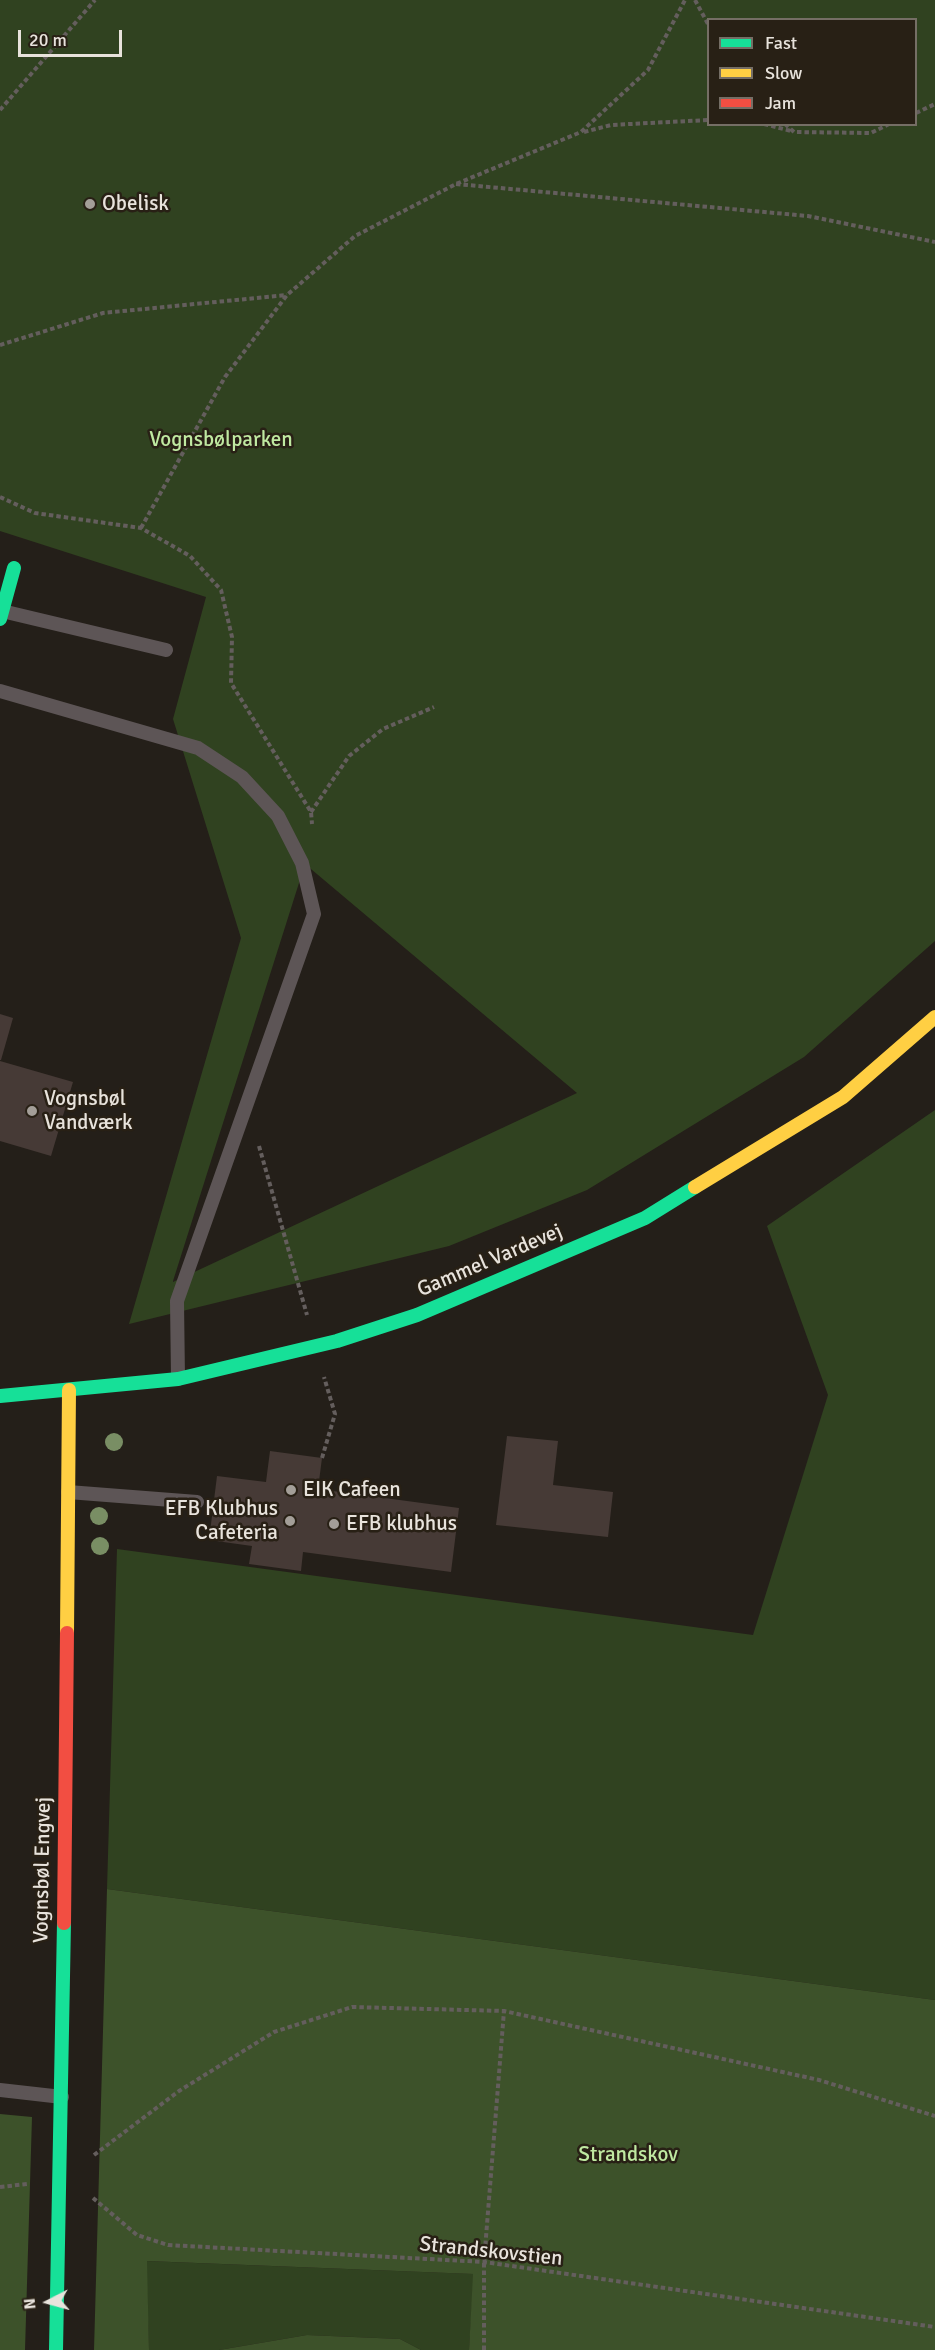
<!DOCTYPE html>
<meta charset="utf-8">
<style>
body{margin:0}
#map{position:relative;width:935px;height:2350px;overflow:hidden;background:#241f19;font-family:Signika,sans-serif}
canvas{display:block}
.legend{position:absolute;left:707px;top:18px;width:210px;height:108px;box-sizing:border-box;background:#282015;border:2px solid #756e65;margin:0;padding:8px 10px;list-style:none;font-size:18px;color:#e8e3dc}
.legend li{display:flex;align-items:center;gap:12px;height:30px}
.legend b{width:30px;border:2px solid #756e65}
.north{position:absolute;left:18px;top:2272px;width:60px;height:60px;-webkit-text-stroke:4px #282015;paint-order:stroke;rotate:264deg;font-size:16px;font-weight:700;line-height:24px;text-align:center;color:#e8e3dc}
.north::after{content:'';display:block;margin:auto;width:21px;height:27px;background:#e8e3dc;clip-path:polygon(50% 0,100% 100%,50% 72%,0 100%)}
.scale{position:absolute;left:18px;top:30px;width:104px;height:27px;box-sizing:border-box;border:3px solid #e8e3dc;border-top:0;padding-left:8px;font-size:18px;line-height:21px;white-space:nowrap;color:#e8e3dc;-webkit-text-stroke:4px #282015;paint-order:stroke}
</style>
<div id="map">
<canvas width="935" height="2350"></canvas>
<ul class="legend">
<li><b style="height:8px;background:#16e098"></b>Fast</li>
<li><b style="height:8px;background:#ffcf43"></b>Slow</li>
<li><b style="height:8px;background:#f24e42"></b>Jam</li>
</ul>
<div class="north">N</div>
<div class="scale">20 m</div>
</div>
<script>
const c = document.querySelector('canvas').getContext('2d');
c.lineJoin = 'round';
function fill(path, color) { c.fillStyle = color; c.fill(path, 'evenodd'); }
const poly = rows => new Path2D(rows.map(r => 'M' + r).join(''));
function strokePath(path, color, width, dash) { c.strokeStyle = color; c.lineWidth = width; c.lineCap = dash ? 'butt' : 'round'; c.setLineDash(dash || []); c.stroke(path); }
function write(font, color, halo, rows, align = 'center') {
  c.font = font + ' Signika,sans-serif'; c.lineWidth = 5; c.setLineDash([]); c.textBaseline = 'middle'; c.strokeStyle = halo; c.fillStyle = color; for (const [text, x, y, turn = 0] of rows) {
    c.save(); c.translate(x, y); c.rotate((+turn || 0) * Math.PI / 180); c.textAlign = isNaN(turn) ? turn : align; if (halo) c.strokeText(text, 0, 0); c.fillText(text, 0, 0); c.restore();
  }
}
const green = poly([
 [0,0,935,0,935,941,804,1057,587,1190,449,1246,129,1324,241,938,173,719,206,597,0,531],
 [708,20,916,20,916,124,708,124],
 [305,864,577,1093,173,1282,173,1281],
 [935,1110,935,2000,107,1889,117,1549,753,1635,828,1395,767,1226],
 [146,2261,474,2274,469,2350,421,2350,400,2339,307,2335,219,2350,149,2350]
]);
const forest = poly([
 [107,1889,935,2000,935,2350,469,2350,473,2274,147,2261,149,2350,94,2350],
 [0,2114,32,2117,25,2350,0,2350],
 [307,2335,400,2339,421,2350,219,2350]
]);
const building = poly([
 [0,1014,13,1018,1,1060,0,1060],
 [0,1061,73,1082,51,1156,0,1141],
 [507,1436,558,1441,553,1485,613,1492,608,1537,496,1525],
 [270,1451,322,1458,318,1489,459,1508,451,1572,303,1552,301,1571,249,1564,252,1546,209,1540,217,1476,266,1482]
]);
const path = poly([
 [695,0,708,24],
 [0,110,95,0],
 [916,113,935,104],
 [764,124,791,131],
 [785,124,794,132,871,133,889,124],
 [584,132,611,125,708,120],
 [456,184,808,216,935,242],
 [0,345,103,313,287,295],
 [0,497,35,513,141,528,190,556,221,590,232,637,231,683,311,812,312,824],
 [141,528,225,377,287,295,355,236,456,184,581,132,648,70,685,0],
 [311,812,349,756,383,729,434,707],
 [259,1146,307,1315],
 [322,1458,335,1414,324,1377],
 [94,2155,179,2091,274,2032,352,2007,504,2011,819,2080,935,2116],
 [0,2187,27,2184],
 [93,2198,137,2235,168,2245,484,2262,935,2327],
 [484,2350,484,2262,504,2011]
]);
const lane = poly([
 [2,611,166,650],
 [0,691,198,748,242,777,278,816,302,863,314,914,177,1301,178,1379],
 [68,1492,197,1502],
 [0,2090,62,2097]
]);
const fast = poly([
 [0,619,14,568],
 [0,1396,178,1379,337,1341,417,1315,645,1218,695,1187],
 [56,2350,64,1923]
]);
const slow = poly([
 [695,1187,843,1097,935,1017],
 [67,1633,69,1390]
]);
const jam = poly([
 [64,1923,67,1633]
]);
const trees = [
 [114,1442],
 [99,1516],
 [100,1546]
];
const markers = [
 [90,204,6,"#a39e98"],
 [32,1111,6,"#a39e98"],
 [291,1490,6,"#a39e98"],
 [290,1521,6,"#a39e98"],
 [334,1524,6,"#a39e98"]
];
const poiNames = [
 ["Obelisk",102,204],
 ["Vognsbøl",44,1099],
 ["Vandværk",44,1123],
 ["EIK Cafeen",303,1490],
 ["EFB Klubhus",278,1509,"right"],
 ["Cafeteria",278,1533,"right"],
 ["EFB klubhus",346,1524]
];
const parkNames = [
 ["Vognsbølparken",221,440],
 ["Strandskov",628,2155]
];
const streetNames = [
 ["Gammel Vardevej",490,1261,-23],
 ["Vognsbøl Engvej",43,1870,-89],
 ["Strandskovstien",491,2252,6]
];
fill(green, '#304220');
fill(forest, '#3d522a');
fill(building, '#463a36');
strokePath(path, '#645e5d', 4, [4.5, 3]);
strokePath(lane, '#5d5556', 14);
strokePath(fast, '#16e098', 14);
strokePath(slow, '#ffcf43', 14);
strokePath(jam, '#f24e42', 14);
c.fillStyle = '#798e64';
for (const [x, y] of trees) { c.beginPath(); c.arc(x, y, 9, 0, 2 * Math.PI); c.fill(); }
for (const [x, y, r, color] of markers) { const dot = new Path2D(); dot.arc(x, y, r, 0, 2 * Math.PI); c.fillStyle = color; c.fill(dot); strokePath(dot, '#282015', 2); }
write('21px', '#e8e3dc', '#282015', poiNames, 'left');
write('21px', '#bfe9a1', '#282015', parkNames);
write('21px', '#e8e3dc', '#282015', streetNames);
</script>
